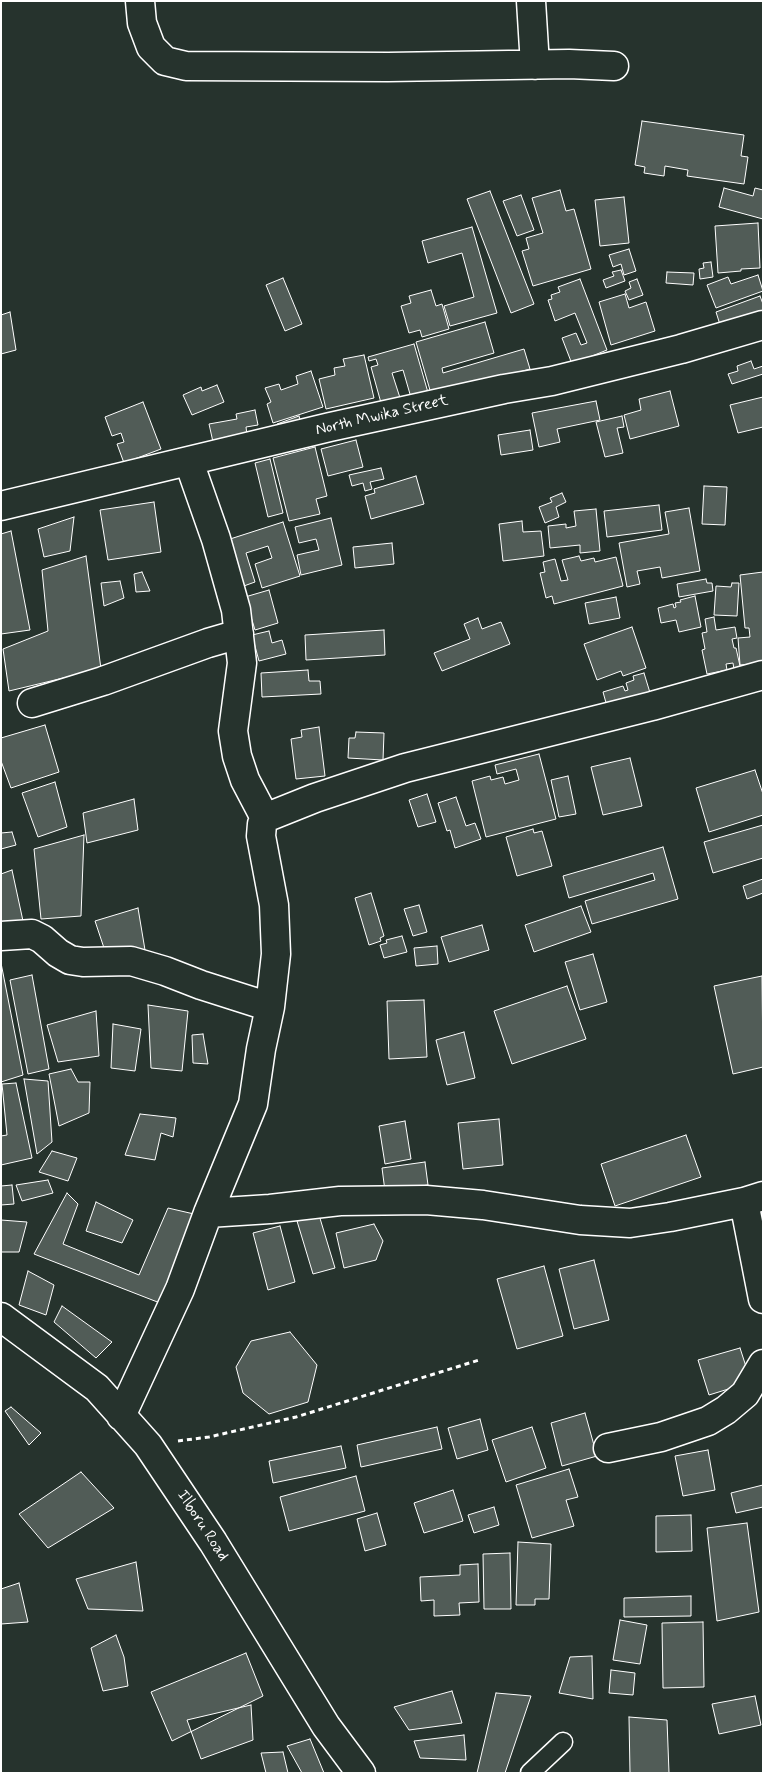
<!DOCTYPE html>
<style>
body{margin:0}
#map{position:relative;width:764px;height:1774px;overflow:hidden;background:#26332d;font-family:Mynerve,sans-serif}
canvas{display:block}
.frame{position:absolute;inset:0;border:2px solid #fff;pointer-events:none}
</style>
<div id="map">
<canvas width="764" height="1774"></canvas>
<div class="frame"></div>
</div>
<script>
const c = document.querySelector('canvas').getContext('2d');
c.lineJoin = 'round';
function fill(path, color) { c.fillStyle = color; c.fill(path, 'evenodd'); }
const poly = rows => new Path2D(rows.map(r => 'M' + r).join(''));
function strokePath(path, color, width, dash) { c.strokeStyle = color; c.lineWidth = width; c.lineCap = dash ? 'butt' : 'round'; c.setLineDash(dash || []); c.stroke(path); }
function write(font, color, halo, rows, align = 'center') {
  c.font = font + ' Mynerve,sans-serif'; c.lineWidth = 4; c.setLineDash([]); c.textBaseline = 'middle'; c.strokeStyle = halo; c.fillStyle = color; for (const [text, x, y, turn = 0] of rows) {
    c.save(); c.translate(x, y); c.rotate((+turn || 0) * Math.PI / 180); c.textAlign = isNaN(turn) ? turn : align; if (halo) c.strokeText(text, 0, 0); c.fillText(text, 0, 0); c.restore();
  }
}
const building = poly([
 [642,121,744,135,741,156,748,157,744,184,687,176,688,170,665,166,664,176,644,173,645,167,635,165,642,121],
 [724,188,753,196,755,188,763,190,763,219,719,207,724,188],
 [560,190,566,211,574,209,591,269,533,286,522,251,529,249,526,238,543,233,532,198,560,190],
 [490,191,534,304,511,313,467,199,490,191],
 [521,195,534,230,517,236,503,201,521,195],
 [624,197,629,243,600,246,595,200,624,197],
 [758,223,760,268,741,269,741,271,718,273,715,226,758,223],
 [472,227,497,313,450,326,444,306,474,297,462,253,428,263,422,241,472,227],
 [629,249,636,271,624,275,621,264,613,267,609,255,629,249],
 [711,262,713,277,700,279,699,269,704,268,703,263,711,262],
 [621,270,625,281,606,288,603,280,614,276,612,272,621,270],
 [667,272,694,273,693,285,666,283,667,272],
 [758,275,763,291,716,308,707,285,728,277,731,284,758,275],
 [283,278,302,324,285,331,266,285,283,278],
 [580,279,607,350,572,364,562,338,576,333,581,345,587,343,575,313,555,321,548,300,552,299,551,295,560,292,558,287,580,279],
 [637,279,643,295,629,300,625,291,631,288,629,282,637,279],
 [431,290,436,306,442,304,449,329,422,337,420,330,409,333,401,306,411,303,409,296,431,290],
 [625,294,629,308,646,302,655,331,611,345,599,302,625,294],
 [760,296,763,304,763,317,722,331,716,312,760,296],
 [10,312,16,350,1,354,1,315,10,312],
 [485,322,494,353,442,368,443,373,524,349,530,369,432,397,416,342,485,322],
 [414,344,429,396,412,401,403,370,392,373,402,404,383,410,371,367,378,365,376,359,369,361,368,357,414,344],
 [364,355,374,398,326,409,319,379,335,375,334,368,345,366,343,359,364,355],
 [751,361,754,369,763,366,763,374,732,384,728,374,738,371,737,366,751,361],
 [311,371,323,407,273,423,267,404,271,402,265,388,279,384,281,390,298,384,296,376,311,371],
 [217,385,224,402,192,415,183,395,201,387,202,391,217,385],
 [670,391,679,426,630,439,624,415,641,410,639,399,670,391],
 [763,397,763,427,738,433,730,405,763,397],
 [596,401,600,420,557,429,560,442,539,447,532,413,596,401],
 [143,402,161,449,124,463,117,444,124,442,121,433,112,436,105,417,143,402],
 [255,410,258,425,246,427,247,435,213,442,209,424,237,419,236,414,255,410],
 [299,416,301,423,280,436,277,424,299,416],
 [622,416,624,427,617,428,623,453,605,457,596,422,622,416],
 [530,430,533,450,501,455,498,435,530,430],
 [356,440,363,467,328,476,321,449,356,440],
 [315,447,327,496,316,499,320,514,289,521,273,458,315,447],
 [270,459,283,513,268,517,255,463,270,459],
 [381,468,384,479,370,482,372,489,365,491,363,483,352,486,349,475,381,468],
 [416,476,424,504,371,519,365,496,375,493,374,489,416,476],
 [704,486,727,487,725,525,702,524,704,486],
 [562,493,566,502,556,507,559,517,545,523,539,507,552,502,550,498,562,493],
 [154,502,161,552,108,560,100,510,154,502],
 [659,505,662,530,607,537,604,511,659,505],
 [689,508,700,571,662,578,660,567,637,571,640,584,627,587,619,543,669,534,665,512,689,508],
 [596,509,600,551,580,553,580,545,550,548,548,526,566,524,566,528,576,526,574,511,596,509],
 [74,517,70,551,44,557,38,529,74,517],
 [331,518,342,565,301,575,297,555,319,550,316,539,299,543,295,527,331,518],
 [522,521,523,532,541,531,544,556,503,561,499,524,522,521],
 [283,522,300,576,262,588,255,564,272,558,268,546,246,553,255,582,241,587,227,540,283,522],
 [11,531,30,630,1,634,1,534,11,531],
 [392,543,394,564,355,568,353,547,392,543],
 [86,556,101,669,9,691,3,649,48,631,42,570,86,556],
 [579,556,581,561,594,558,595,562,616,557,623,586,554,604,552,596,546,598,540,573,545,572,543,562,555,559,561,581,568,580,562,560,579,556],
 [142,572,150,591,136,592,134,574,142,572],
 [763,572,763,663,740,665,738,638,750,637,749,628,745,628,740,575,763,572],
 [706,579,707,583,712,583,713,591,679,597,677,584,706,579],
 [120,581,124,598,104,606,101,583,120,581],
 [732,583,739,583,737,616,714,615,716,586,731,587,732,583],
 [269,590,278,623,255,630,245,597,269,590],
 [695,596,701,627,679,632,676,620,661,623,658,608,673,604,674,608,676,607,675,603,681,602,680,600,695,596],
 [616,597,620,618,589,624,585,603,616,597],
 [714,617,716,630,735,627,737,638,732,639,734,648,736,648,742,675,735,676,733,663,726,664,727,670,707,674,702,650,705,649,702,633,707,632,705,619,714,617],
 [478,618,482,629,501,622,510,644,442,671,434,653,470,639,464,624,478,618],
 [632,627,646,668,623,676,621,671,597,680,584,644,632,627],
 [384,630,385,655,306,660,305,635,384,630],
 [269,631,272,643,282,640,286,654,259,661,252,635,269,631],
 [308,670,309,681,320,681,321,694,262,697,261,673,308,670],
 [644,673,651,696,608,710,603,692,623,686,625,691,628,690,626,683,634,680,633,676,644,673],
 [45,725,59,772,11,788,1,761,1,738,45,725],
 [319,727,325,776,296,779,291,739,302,737,301,730,319,727],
 [356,732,384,733,383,760,348,758,349,738,355,738,356,732],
 [539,754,556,819,486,837,472,781,490,776,491,780,503,777,505,784,519,780,516,769,497,774,495,765,539,754],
 [630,758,642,806,603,815,591,767,630,758],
 [755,770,763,794,763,815,709,832,696,788,755,770],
 [568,776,576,814,559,817,551,780,568,776],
 [55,782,67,827,38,837,22,793,55,782],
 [427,794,436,822,418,827,409,800,427,794],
 [456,797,466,826,475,823,481,839,455,848,450,830,447,831,438,803,456,797],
 [134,799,138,830,87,843,83,813,134,799],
 [763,825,763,858,713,873,704,842,763,825],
 [533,829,534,833,542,831,552,866,517,876,506,837,533,829],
 [12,832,16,845,1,849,1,833,12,832],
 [84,835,81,916,41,919,34,849,84,835],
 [663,847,678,899,592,924,585,901,655,880,653,873,569,898,563,876,663,847],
 [12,870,23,921,1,924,1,874,12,870],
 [763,879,763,893,747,899,743,886,763,879],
 [371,893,384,936,380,938,381,941,369,945,355,898,371,893],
 [419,905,427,932,413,936,404,909,419,905],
 [581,906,591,932,534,952,525,925,581,906],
 [138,908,145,950,105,951,95,921,138,908],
 [482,925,489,950,449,962,441,937,482,925],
 [402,936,407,952,384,958,380,945,387,943,386,940,402,936],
 [437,946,438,964,416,966,414,948,437,946],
 [593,954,607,1002,580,1010,565,962,593,954],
 [1,963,23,1075,1,1082,1,963],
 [32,975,49,1069,28,1074,10,980,32,975],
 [762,976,763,1067,733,1074,714,986,762,976],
 [567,986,586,1039,512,1064,494,1011,567,986],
 [424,1000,427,1057,389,1059,387,1001,424,1000],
 [148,1005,188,1011,182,1071,151,1068,148,1005],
 [96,1011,99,1056,58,1062,47,1025,96,1011],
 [113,1024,141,1029,135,1071,111,1068,113,1024],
 [464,1032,475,1078,447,1085,436,1040,464,1032],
 [203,1034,208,1064,193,1063,192,1035,203,1034],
 [71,1069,78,1082,90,1082,89,1113,59,1126,49,1074,71,1069],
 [24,1079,48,1081,52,1142,37,1154,24,1079],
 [16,1083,32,1158,1,1165,1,1136,7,1135,2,1084,16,1083],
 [140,1114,176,1118,173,1137,161,1133,155,1160,125,1155,140,1114],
 [499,1119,503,1165,463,1169,458,1123,499,1119],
 [405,1121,411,1159,385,1164,379,1126,405,1121],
 [686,1135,701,1177,615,1206,601,1164,686,1135],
 [52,1151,77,1158,68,1181,39,1172,52,1151],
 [425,1162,428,1185,385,1191,382,1168,425,1162],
 [48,1180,53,1193,22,1201,16,1185,48,1180],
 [12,1185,14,1204,1,1205,1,1186,12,1185],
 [67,1193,78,1204,63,1244,139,1275,168,1208,194,1214,160,1303,34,1254,67,1193],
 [96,1202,133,1220,122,1243,86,1231,96,1202],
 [319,1215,335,1268,313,1274,297,1221,319,1215],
 [1,1220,27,1222,19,1252,1,1252,1,1220],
 [374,1224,383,1241,376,1260,344,1268,336,1233,374,1224],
 [280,1226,295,1282,268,1290,253,1233,280,1226],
 [594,1260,609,1320,574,1329,559,1269,594,1260],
 [544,1266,563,1336,517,1349,497,1279,544,1266],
 [28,1271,54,1285,46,1315,19,1305,28,1271],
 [62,1306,112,1342,96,1358,54,1322,62,1306],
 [290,1332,317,1365,308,1402,269,1414,243,1393,236,1367,251,1341,290,1332],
 [740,1348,751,1382,709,1395,698,1360,740,1348],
 [11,1407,41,1433,29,1445,5,1411,11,1407],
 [585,1413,597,1456,562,1466,551,1423,585,1413],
 [480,1419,488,1450,457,1459,448,1428,480,1419],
 [437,1427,442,1449,361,1467,357,1445,437,1427],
 [532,1427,546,1468,506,1482,492,1440,532,1427],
 [341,1446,346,1468,273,1483,269,1461,341,1446],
 [708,1450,715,1490,683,1496,675,1456,708,1450],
 [569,1469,578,1497,566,1500,574,1526,532,1538,516,1485,569,1469],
 [81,1472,114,1508,48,1548,19,1514,81,1472],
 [356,1476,365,1511,289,1531,280,1497,356,1476],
 [763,1485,763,1507,736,1513,731,1493,763,1485],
 [453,1490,463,1521,424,1533,414,1503,453,1490],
 [494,1507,499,1525,474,1533,468,1515,494,1507],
 [377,1513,386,1545,365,1551,357,1519,377,1513],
 [691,1515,692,1551,656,1552,656,1516,691,1515],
 [747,1523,759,1612,717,1621,707,1528,747,1523],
 [518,1542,551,1544,549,1599,535,1599,535,1605,516,1605,518,1542],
 [510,1553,511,1609,484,1609,483,1554,510,1553],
 [136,1562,143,1611,88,1609,76,1579,136,1562],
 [478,1564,479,1602,459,1603,460,1615,434,1616,434,1600,421,1601,420,1577,460,1575,460,1565,478,1564],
 [19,1583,28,1622,1,1624,1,1589,19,1583],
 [691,1596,691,1616,624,1617,624,1598,691,1596],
 [620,1620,647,1625,640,1664,613,1660,620,1620],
 [703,1622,704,1687,663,1688,662,1623,703,1622],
 [116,1635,124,1657,128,1686,103,1691,91,1648,116,1635],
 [246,1653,263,1696,172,1741,151,1692,246,1653],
 [592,1656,593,1699,559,1693,570,1657,592,1656],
 [611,1670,635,1673,633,1695,609,1693,611,1670],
 [452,1691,462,1723,409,1730,394,1707,452,1691],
 [496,1693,531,1696,505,1773,477,1773,496,1693],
 [755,1696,761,1725,719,1734,712,1704,755,1696],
 [251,1705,253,1740,201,1759,187,1720,251,1705],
 [629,1717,667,1720,669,1773,630,1773,629,1717],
 [464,1735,466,1760,420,1758,414,1741,464,1735],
 [310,1739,324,1773,302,1773,287,1746,310,1739],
 [283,1752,288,1773,266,1773,261,1753,283,1752]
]);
const path = poly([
 [178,1441,209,1437,296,1417,479,1360]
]);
const lane = poly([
 [530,1773,563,1742]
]);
const street = poly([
 [140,1,142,23,151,47,165,61,186,66,388,67,569,64,614,66],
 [531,1,535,65],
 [189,462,216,539,236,610,242,663,233,731,237,756,245,780,265,818],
 [1,506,330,427,504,389,552,381,681,349,763,325],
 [32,703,103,681,208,643,239,634],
 [1,936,32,934,42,939,58,953,70,960,83,962,131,961,165,971,201,985,270,1007],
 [744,1202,763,1299],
 [208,1213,270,1209,340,1201,426,1200,483,1205,580,1220,630,1223,670,1217,744,1202,763,1196],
 [1,1317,97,1388,148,1445,213,1542,326,1726,361,1773],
 [121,1416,180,1289,208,1213,253,1104,261,1049,270,1007,276,954,274,905,261,836,262,824,265,818,315,798,405,768,652,706,763,675],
 [608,1448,661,1437,708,1421,726,1410,745,1394,763,1364]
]);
const streetNames = [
 ["North Mwika Street",382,416,-13],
 ["Ilboru Road",202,1526,57]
];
fill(building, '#515c57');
strokePath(building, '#fff', 1);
strokePath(lane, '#fff', 21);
strokePath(street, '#fff', 31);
strokePath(path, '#fff', 3, [5, 4]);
strokePath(lane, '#26332d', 18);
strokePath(street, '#26332d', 28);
write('16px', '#fff', '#26332d', streetNames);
</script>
